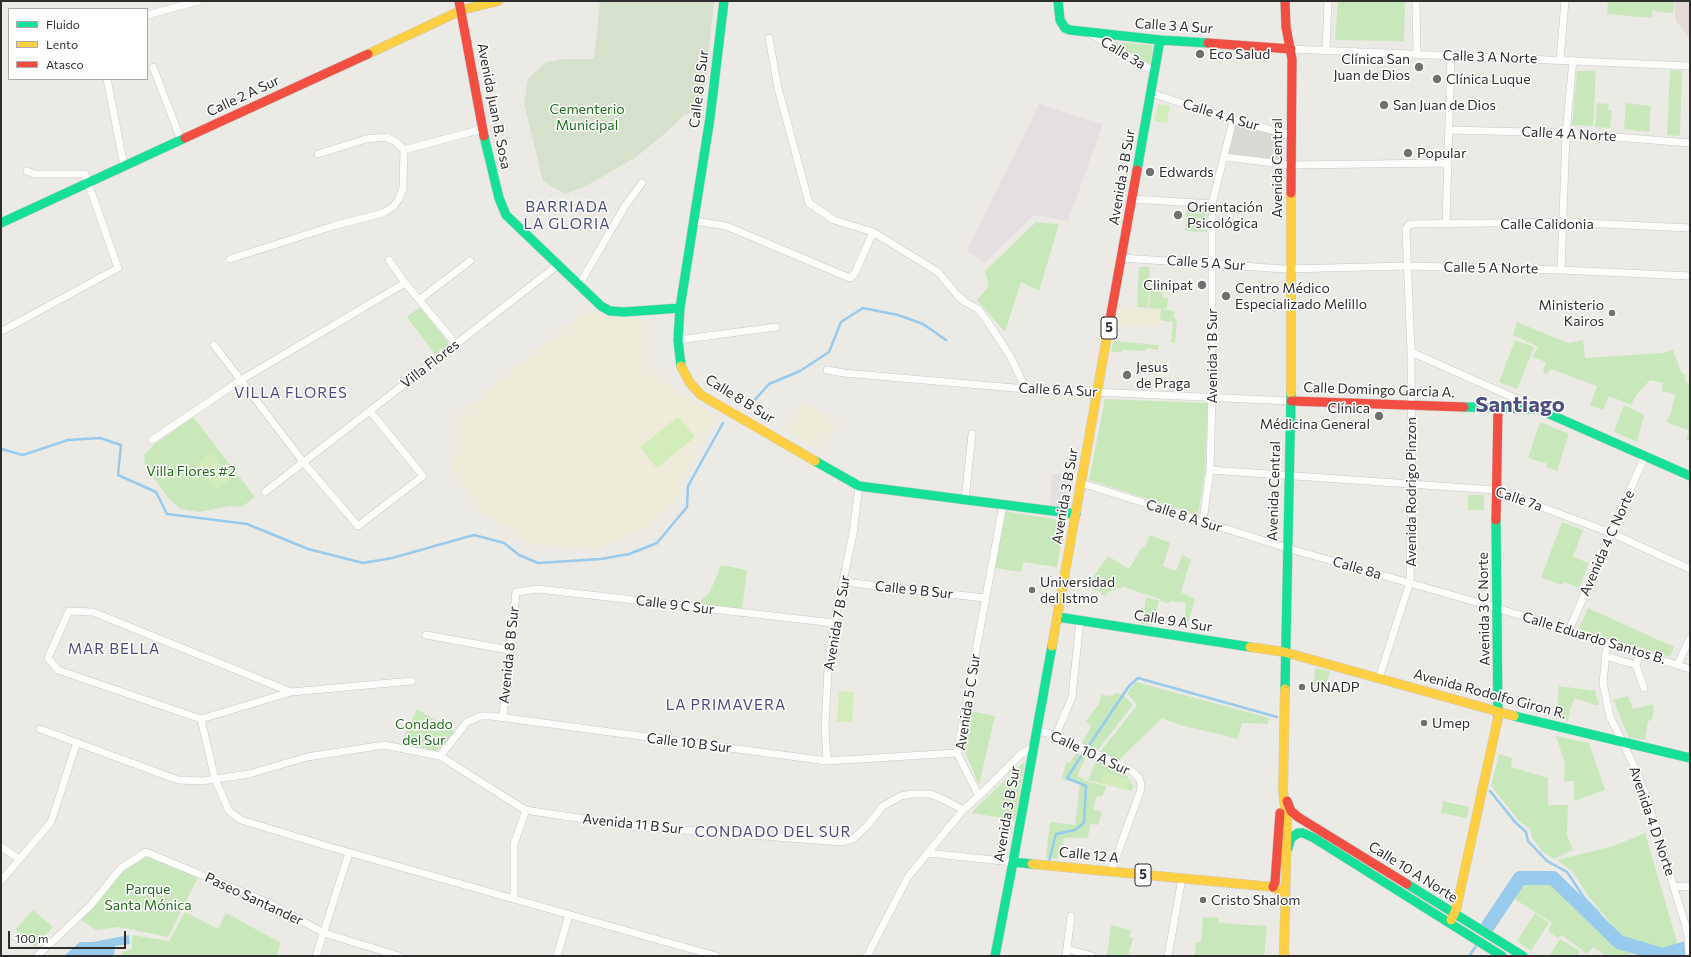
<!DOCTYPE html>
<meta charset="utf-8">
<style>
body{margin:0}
#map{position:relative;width:1691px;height:957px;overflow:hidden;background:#eceae4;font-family:Commissioner,sans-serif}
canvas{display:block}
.frame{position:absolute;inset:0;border:2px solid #2e2e2e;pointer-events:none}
.legend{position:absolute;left:8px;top:8px;width:140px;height:72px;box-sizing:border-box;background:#fff;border:1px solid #ababab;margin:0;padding:5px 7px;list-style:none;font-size:12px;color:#2e2e2e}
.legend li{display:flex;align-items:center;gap:8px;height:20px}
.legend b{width:20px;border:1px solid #ababab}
.scale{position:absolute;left:8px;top:931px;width:118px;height:18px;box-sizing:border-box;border:2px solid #2e2e2e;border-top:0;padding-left:5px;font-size:12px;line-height:14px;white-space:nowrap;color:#2e2e2e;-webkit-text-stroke:3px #fff;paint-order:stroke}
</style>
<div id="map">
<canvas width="1691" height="957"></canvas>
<div class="frame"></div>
<ul class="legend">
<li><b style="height:5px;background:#16e098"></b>Fluido</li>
<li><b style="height:5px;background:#ffcf43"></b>Lento</li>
<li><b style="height:5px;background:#f24e42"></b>Atasco</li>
</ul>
<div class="scale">100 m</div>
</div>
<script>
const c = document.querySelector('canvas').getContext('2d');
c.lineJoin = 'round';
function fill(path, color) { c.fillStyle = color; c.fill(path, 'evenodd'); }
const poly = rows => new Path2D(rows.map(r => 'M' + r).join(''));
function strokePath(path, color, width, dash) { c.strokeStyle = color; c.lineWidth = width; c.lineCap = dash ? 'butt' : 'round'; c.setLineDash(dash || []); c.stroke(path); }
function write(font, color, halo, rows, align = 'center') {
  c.font = font + ' Commissioner,sans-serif'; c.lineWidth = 3; c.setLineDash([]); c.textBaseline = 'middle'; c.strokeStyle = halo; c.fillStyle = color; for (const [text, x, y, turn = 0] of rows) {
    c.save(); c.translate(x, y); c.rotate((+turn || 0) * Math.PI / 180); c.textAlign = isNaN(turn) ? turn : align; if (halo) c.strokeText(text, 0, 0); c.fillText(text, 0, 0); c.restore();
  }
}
const industrial = poly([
 [1039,104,1103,124,1068,221,1034,215,985,263,968,252,970,244],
 [1052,474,1073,476,1069,509,1050,507]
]);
const education = poly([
 [591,308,604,315,650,321,646,362,664,382,716,416,683,478,676,500,648,528,595,550,531,544,478,509,452,472,455,419,508,374],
 [1119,309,1160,309,1158,327,1116,325],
 [802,403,837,424,821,451,786,430]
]);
const medical = poly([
 [1676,1,1690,1,1690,39,1676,21,1674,8]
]);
const green = poly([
 [1338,1,1405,1,1404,41,1335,40],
 [1608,1,1674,1,1673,13,1652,11,1652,18,1607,14],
 [1114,42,1153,45,1150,66,1113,44],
 [1670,70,1682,71,1680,136,1667,135],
 [1577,71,1596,71,1593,126,1572,125],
 [1597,103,1609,104,1608,110,1612,110,1610,128,1595,127],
 [1626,103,1651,106,1649,132,1624,129],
 [1187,208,1208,209,1207,232,1185,231],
 [1036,222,1059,224,1039,291,1021,282,1005,332,977,300,989,286,985,271],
 [1139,267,1150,267,1148,308,1137,307],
 [1150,291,1163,291,1162,297,1168,298,1167,309,1149,308],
 [420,307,449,344,435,354,407,317],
 [1161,309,1175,311,1174,318,1177,319,1175,343,1171,342,1173,322,1160,320],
 [1517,322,1568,343,1583,340,1585,358,1663,353,1673,350,1681,372,1685,375,1686,382,1690,384,1690,441,1686,439,1690,431,1666,422,1671,413,1675,394,1662,391,1663,383,1650,380,1637,394,1631,405,1609,396,1603,410,1590,405,1597,386,1551,369,1546,375,1543,370,1546,362,1532,357,1538,347,1513,335],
 [1515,340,1534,347,1517,389,1499,382],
 [1113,341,1158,345,1158,350,1147,348,1145,351,1122,350,1121,352,1111,352],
 [1105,399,1208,403,1205,471,1198,515,1089,480],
 [1624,405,1644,415,1637,442,1614,432],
 [193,417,255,497,242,507,230,506,199,512,181,509,169,499,145,466,144,455,154,445],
 [1540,422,1569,434,1557,471,1546,467,1548,464,1528,458],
 [1468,495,1484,495,1484,510,1468,510],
 [1004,511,1065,521,1057,567,1023,562,1021,572,995,568],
 [1562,522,1583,530,1573,557,1589,563,1579,588,1564,582,1562,585,1541,577],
 [1150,535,1170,543,1163,566,1176,571,1182,555,1191,559,1181,592,1195,599,1187,627,1184,626,1186,603,1170,601,1169,604,1161,601,1160,599,1124,587,1108,592,1106,596,1101,595,1101,592,1093,590,1094,581,1091,580,1108,556,1129,569,1142,547,1144,548],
 [721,565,747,570,742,609,696,605,710,592],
 [1146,597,1159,601,1152,625,1141,624,1143,620],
 [1588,608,1674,647,1670,657,1579,629],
 [1315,668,1330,671,1325,688,1314,685],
 [1136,682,1269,718,1268,724,1242,723,1238,739,1180,725,1162,718,1118,761,1100,752,1137,705,1127,693],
 [1559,686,1595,691,1599,705,1595,705,1575,698,1570,709,1568,721,1556,718],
 [1114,693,1122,694,1133,705,1097,751,1082,743,1091,727,1086,721,1099,704,1101,695,1113,696],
 [1628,696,1633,709,1653,704,1654,711,1652,720,1648,721,1645,740,1629,738,1613,700],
 [417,709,454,732,444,745,436,751,401,743],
 [970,711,995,716,979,785,963,747],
 [1556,736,1589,743,1605,790,1574,801,1574,781,1564,781,1565,764],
 [1076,753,1086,757,1077,776,1087,781,1107,786,1102,797,1097,796,1093,809,1102,812,1098,825,1090,824,1088,838,1064,838,1063,845,1060,845,1058,859,1046,858,1050,822,1075,825,1080,784,1062,779,1066,762,1070,763],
 [1499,754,1512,758,1511,767,1548,778,1548,805,1568,805,1567,835,1573,850,1554,859,1542,851,1532,838,1530,829,1520,822,1491,786],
 [1097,759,1127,776,1133,786,1132,791,1088,780],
 [1025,761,1015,820,971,813],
 [1443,801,1469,807,1467,818,1441,813],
 [1645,833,1678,945,1661,949,1621,936,1589,897,1572,871,1557,860,1611,847],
 [147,856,198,877,168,937,119,927,96,930,81,920,122,871],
 [1523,883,1552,883,1618,946,1631,951,1629,956,1603,956,1604,954,1593,947,1587,954,1562,935,1557,938,1548,931,1552,923,1513,898],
 [33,910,53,927,35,947,15,930],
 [185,912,218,929,226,913,281,943,276,956,121,956,122,952,132,949,132,935,169,941],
 [1535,913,1549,923,1531,951,1517,941],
 [1203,917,1219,918,1219,923,1267,926,1264,956,1195,956,1196,942,1201,942],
 [1111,925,1131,930,1129,937,1133,938,1128,956,1107,955],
 [1560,939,1580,951,1577,956,1549,956]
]);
const cemetery = poly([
 [600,1,714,1,704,92,700,110,684,115,663,135,636,157,584,187,565,194,543,181,524,103,528,79,546,62,565,59,594,59]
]);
const pitch = poly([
 [1158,104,1170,106,1167,123,1154,121],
 [678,417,695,437,657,468,640,447],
 [211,453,231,479,216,490,196,465],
 [839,691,854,692,852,722,837,722],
 [1104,773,1129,779,1127,790,1102,783]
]);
const plaza = poly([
 [1234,123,1282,136,1283,163,1226,155]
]);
const water = poly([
 [129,935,130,944,115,946,114,956,64,956,80,942,93,942]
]);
const stream = poly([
 [753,402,769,384,800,371,829,352,841,322,863,308,898,315,923,324,946,340],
 [1,449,23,455,68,440,100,438,121,445,118,475,156,492,167,514,247,524,308,549,363,563,392,558,474,535,504,543,519,555,538,563,601,559,629,554,657,543,687,507,688,486,723,423],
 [1090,744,1129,686,1138,678,1277,717],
 [1490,791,1515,822,1526,832,1528,841,1547,861,1567,872,1585,899,1597,911,1619,942],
 [1049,861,1056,834,1075,830,1084,823,1086,786,1067,778,1082,755],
 [1469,956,1476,946]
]);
const river = poly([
 [1488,926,1520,878,1553,878,1619,942,1662,955,1690,947]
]);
const street = poly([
 [1416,1,1417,55],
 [147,15,198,1],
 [1091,34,1155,72],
 [769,38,778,88,809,203,834,220,873,232,938,272,958,296,965,302,978,309,988,322,1010,356,1026,389],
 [1291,49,1690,66],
 [1326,50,1328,1],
 [1560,60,1565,1],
 [153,67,181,140],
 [107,79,124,166],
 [1151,93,1233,120,1291,135],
 [1449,130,1566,133,1690,143],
 [318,154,366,139,386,137,396,142,404,150],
 [1224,157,1291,165,1448,163],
 [1132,199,1212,204],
 [695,221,726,226,850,278,855,273,873,232],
 [1446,224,1451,56],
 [1122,258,1285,269,1407,266,1561,270,1690,276],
 [230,259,333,226,383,213,393,207,399,199,403,188,404,150,482,129],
 [389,260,405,283],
 [1561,270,1566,133,1573,60],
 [579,285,625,206,642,183],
 [419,300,470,261],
 [4,330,118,268,85,174,34,174,27,171],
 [678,340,776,327],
 [214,345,304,463,358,526,423,476,370,411],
 [1411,352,1535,407],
 [827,370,844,373,1026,389,1291,401],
 [152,440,241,380,405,283,456,344],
 [1210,470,1496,490,1611,533,1690,569],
 [1081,483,1287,548,1497,608,1690,669],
 [265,492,558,265],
 [965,500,972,434],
 [1203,521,1210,470,1212,397,1212,204,1233,120],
 [843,582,985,598],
 [1569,630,1645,456],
 [426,635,509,650],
 [1609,642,1606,652,1603,683,1610,717,1636,770,1646,796,1686,927,1688,938,1689,956],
 [1640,652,1636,665,1644,688],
 [1605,656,1636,665],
 [1678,664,1690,638],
 [1379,678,1410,582,1412,483,1411,352,1406,229,1409,225,1413,224,1561,222,1690,228],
 [291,692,93,612,69,611,48,658,58,670,201,719,291,692,412,681],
 [503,717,516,592,538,589,834,623],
 [201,719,215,779,229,811,241,820,330,847,716,956],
 [40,729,178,780,202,781,249,774,307,757,384,745,440,756,525,810,630,826,843,842,853,839,866,827,883,806,901,796,911,794,930,794,945,800,963,810],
 [1037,731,1056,735,1132,771,1139,778,1141,784,1140,792,1111,871],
 [1056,735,1072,697,1080,620],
 [440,756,467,722,481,716,491,716,827,761,957,753],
 [827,761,825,728,828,669,834,623,853,534,859,486],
 [979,796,1022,753,1034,747],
 [1,847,19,859],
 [927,853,1013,862],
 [1,881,51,822,77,742],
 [1674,886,1690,887],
 [514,899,514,844,526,810],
 [1067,949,1092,956],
 [37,956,90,906,121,868,146,852,271,904,324,933,399,956],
 [316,956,349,853],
 [557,956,569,915],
 [867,956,908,877,963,810,979,796,957,753,1003,505],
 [1066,956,1071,916],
 [1168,956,1182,878]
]);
const fast = poly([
 [1058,1,1060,20,1065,28,1070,30,1160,40],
 [484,136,499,198,506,215,601,306,610,311,624,312,680,308],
 [1137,170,1160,40,1208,43],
 [1,223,185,138],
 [681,366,678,340,680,308,710,118,724,1],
 [1464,407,1538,409,1690,476],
 [815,461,859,486,1076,514],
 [1496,520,1498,718],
 [1058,617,1250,647],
 [1285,689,1291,393],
 [1514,716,1690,758],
 [1288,848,1291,838,1298,833,1303,833,1314,838,1502,956],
 [1032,864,1013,862,1052,646],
 [1407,884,1523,956],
 [995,956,1013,862]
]);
const slow = poly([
 [368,54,462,10,498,1],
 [1291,193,1291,393],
 [681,366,690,383,701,395,815,461],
 [1052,646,1109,325],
 [1250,647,1284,652,1514,716],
 [1032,864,1273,887,1280,891],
 [1451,920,1456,910,1498,718],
 [1284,956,1287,823,1283,791,1285,689]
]);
const jam = poly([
 [459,1,484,136],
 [1285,1,1286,27,1292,59,1291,193],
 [1208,43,1291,49],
 [185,138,368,54],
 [1109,325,1137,170],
 [1291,401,1464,407],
 [1496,520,1498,408],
 [1287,801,1291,811,1298,817,1407,884],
 [1273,887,1275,882,1280,813]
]);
const markers = [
 [1200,54,5,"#70706e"],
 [1419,67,5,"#70706e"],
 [1437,79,5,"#70706e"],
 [1384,105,5,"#70706e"],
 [1408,153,5,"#70706e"],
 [1150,172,5,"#70706e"],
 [1178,215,5,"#70706e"],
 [1202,285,5,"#70706e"],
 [1226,296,5,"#70706e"],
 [1612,313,4,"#70706e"],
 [1127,375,5,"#70706e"],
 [1379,416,5,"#70706e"],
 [1032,590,4,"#70706e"],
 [1302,687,4,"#70706e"],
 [1424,723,4,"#70706e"],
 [1203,900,4,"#70706e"]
];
const shields = [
 [1109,328,16],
 [1143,875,16]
];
const shieldNames = [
 ["5",1109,328],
 ["5",1143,875]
];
const streetNames = [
 ["Calle 3 A Sur",1174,26,4],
 ["Calle 3a",1123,53,31],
 ["Calle 3 A Norte",1490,57,2],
 ["Calle 8 B Sur",699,89,-83],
 ["Calle 2 A Sur",243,96,-25],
 ["Avenida Juan B. Sosa",494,106,79],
 ["Calle 4 A Sur",1221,115,17],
 ["Calle 4 A Norte",1569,134,3],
 ["Avenida Central",1277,168,-90],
 ["Avenida 3 B Sur",1122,177,-80],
 ["Calle Calidonia",1547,224],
 ["Calle 5 A Sur",1206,263,4],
 ["Calle 5 A Norte",1491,268,1],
 ["Avenida 1 B Sur",1212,356,-90],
 ["Villa Flores",430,364,-38],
 ["Calle 6 A Sur",1058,390,3],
 ["Calle Domingo Garcia A.",1379,390,2],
 ["Calle 8 B Sur",740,399,32],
 ["Avenida Central",1274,491,-88],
 ["Avenida Rodrigo Pinzon",1411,492,-90],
 ["Avenida 3 B Sur",1065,496,-80],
 ["Calle 7a",1519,499,19],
 ["Calle 8 A Sur",1184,516,18],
 ["Avenida 4 C Norte",1607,543,-66],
 ["Calle 8a",1357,568,16],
 ["Calle 9 B Sur",914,590,6],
 ["Calle 9 C Sur",675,605,7],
 ["Avenida 3 C Norte",1484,609,-91],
 ["Calle 9 A Sur",1173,621,9],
 ["Avenida 7 B Sur",837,623,-80],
 ["Calle Eduardo Santos B.",1594,638,17],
 ["Avenida 8 B Sur",509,655,-84],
 ["Avenida Rodolfo Giron R.",1490,694,15],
 ["Avenida 5 C Sur",968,702,-81],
 ["Calle 10 B Sur",689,743,7],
 ["Calle 10 A Sur",1090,753,25],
 ["Avenida 3 B Sur",1007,814,-80],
 ["Avenida 4 D Norte",1652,821,71],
 ["Avenida 11 B Sur",633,824,6],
 ["Calle 12 A",1089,855,6],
 ["Calle 10 A Norte",1413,872,32],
 ["Paseo Santander",254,899,25]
];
const poiNames = [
 ["Eco Salud",1209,54],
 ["Clínica San",1410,59,"right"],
 ["Juan de Dios",1410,75,"right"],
 ["Clínica Luque",1446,79],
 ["San Juan de Dios",1393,105],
 ["Popular",1417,153],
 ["Edwards",1159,172],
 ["Orientación",1187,207],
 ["Psicológica",1187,223],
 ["Clinipat",1193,285,"right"],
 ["Centro Médico",1235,288],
 ["Especializado Melillo",1235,304],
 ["Ministerio",1604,305,"right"],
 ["Kairos",1604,321,"right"],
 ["Jesus",1136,367],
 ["de Praga",1136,383],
 ["Clínica",1370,408,"right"],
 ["Médicina General",1370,424,"right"],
 ["Universidad",1040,582],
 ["del Istmo",1040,598],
 ["UNADP",1310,687],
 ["Umep",1432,723],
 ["Cristo Shalom",1211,900]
];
const parkNames = [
 ["Cementerio",587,109],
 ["Municipal",587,125],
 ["Villa Flores #2",191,471],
 ["Condado",424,724],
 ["del Sur",424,740],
 ["Parque",148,889],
 ["Santa Mónica",148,905]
];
const neighbourhoodNames = [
 ["BARRIADA",567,207],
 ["LA GLORIA",567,224],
 ["VILLA FLORES",291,393],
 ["MAR BELLA",114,649],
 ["LA PRIMAVERA",726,705],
 ["CONDADO DEL SUR",773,832]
];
const townNames = [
 ["Santiago",1520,405]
];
fill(industrial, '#e4e0e2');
fill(education, '#eeebd9');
fill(medical, '#e5dad6');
fill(green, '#c8e8bc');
fill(cemetery, '#d5e1cb');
fill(pitch, '#d2ecba');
fill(plaza, '#dad8d2');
fill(water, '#97caed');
strokePath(stream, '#97caed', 2.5);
strokePath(river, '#97caed', 14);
strokePath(street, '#c9c8c9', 8);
strokePath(fast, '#c9c8c9', 10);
strokePath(slow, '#c9c8c9', 10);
strokePath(jam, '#c9c8c9', 10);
strokePath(street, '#fcfcfb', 7);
strokePath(fast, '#16e098', 9);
strokePath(slow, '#ffcf43', 9);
strokePath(jam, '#f24e42', 9);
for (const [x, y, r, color] of markers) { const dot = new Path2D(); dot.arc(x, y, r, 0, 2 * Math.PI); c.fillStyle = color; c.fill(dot); strokePath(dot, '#fff', 1.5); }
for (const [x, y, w] of shields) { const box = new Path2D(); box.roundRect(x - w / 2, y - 11, w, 22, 3); c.fillStyle = '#fff'; c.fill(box); strokePath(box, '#2e2e2e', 1); }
write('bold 13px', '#2e2e2e', null, shieldNames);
write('14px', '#2e2e2e', '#fff', streetNames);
write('14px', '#2e2e2e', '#fff', poiNames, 'left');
write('14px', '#1e6e1a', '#fff', parkNames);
c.letterSpacing = '1px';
write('15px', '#4c4d80', '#fff', neighbourhoodNames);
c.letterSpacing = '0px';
write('bold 22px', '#4c4d80', '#fff', townNames);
</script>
